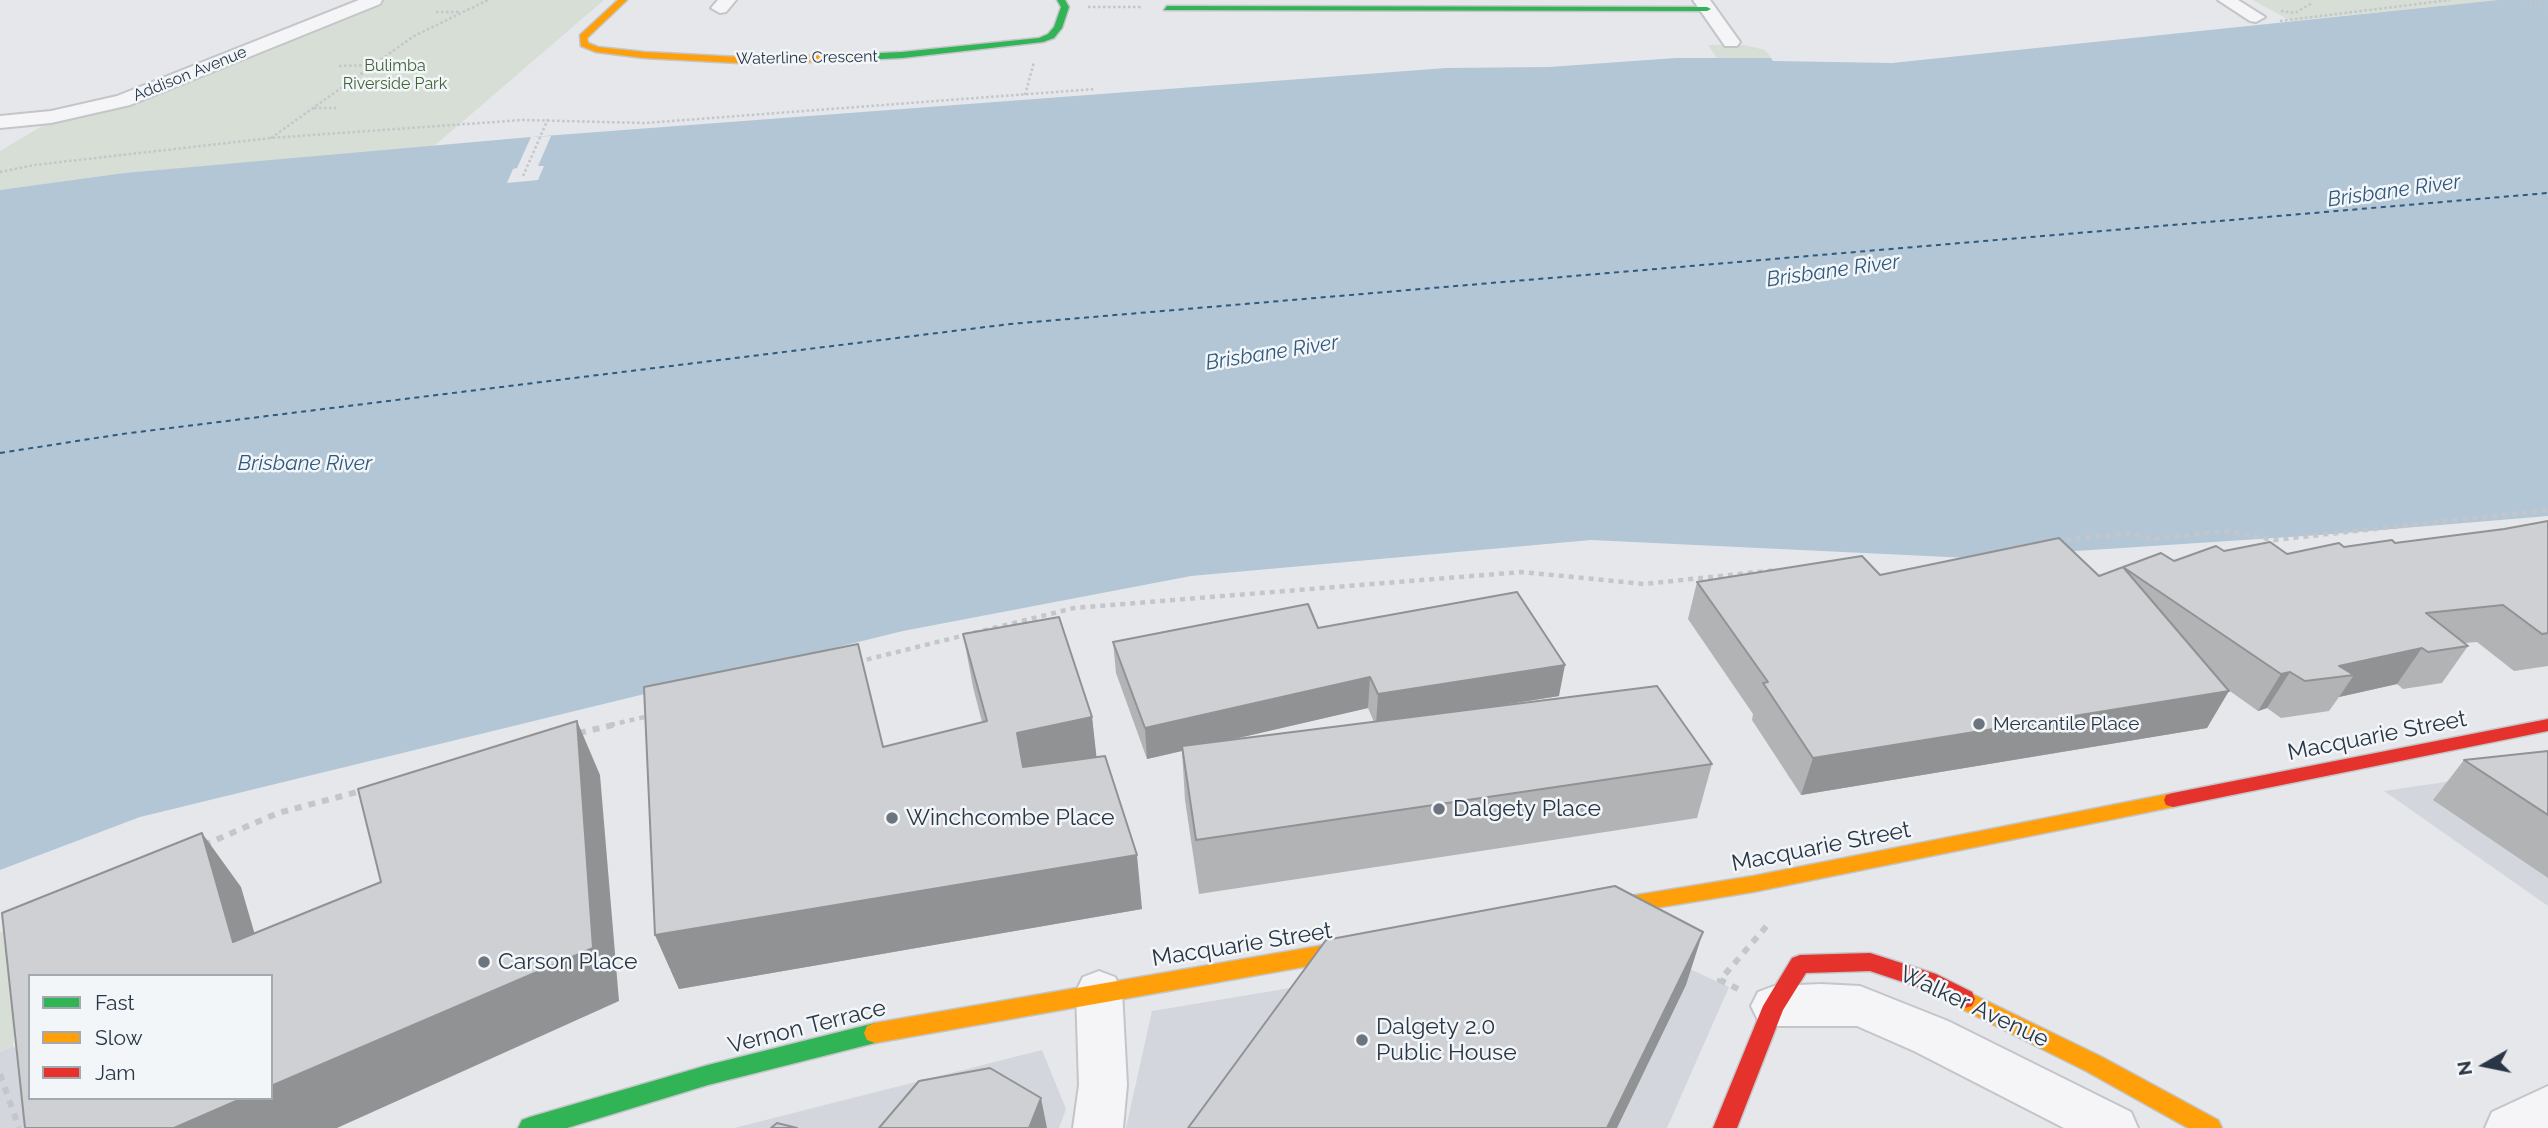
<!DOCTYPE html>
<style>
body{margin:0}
#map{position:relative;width:2548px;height:1128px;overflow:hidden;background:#e5e7ea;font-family:Raleway,sans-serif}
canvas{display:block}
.legend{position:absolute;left:28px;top:974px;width:245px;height:126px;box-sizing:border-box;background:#f3f6f9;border:2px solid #a2a9b1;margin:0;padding:9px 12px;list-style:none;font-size:21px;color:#293646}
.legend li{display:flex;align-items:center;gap:14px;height:35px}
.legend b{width:35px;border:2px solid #a2a9b1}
.north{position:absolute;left:2450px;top:1030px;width:70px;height:70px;-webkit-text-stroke:5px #f3f6f9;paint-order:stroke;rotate:261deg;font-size:19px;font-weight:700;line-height:28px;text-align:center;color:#293646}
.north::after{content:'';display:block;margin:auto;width:24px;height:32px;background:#293646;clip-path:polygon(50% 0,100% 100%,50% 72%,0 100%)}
</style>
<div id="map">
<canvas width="2548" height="1128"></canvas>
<ul class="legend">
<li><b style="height:9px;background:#30b455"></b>Fast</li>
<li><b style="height:9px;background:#ff9f0a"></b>Slow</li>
<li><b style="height:9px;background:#e5322d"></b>Jam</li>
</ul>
<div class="north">N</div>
</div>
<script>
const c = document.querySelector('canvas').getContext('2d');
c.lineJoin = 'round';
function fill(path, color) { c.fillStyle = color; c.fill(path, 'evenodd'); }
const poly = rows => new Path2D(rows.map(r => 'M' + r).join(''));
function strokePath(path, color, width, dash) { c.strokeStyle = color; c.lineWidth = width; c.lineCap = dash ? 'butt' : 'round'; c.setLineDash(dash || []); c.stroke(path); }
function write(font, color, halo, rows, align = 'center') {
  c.font = font + ' Raleway,sans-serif'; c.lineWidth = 5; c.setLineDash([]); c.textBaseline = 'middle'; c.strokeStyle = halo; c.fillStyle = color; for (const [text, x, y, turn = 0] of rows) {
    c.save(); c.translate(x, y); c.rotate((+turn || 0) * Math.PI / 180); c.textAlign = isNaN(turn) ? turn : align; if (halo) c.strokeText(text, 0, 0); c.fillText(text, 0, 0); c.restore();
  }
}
const built = poly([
 [2548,767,2548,906,2384,791],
 [1614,934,1729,987,1667,1128,1126,1128,1152,1011],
 [13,1046,30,1061,30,1098,56,1128,0,1128,0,1052],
 [1042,1050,1066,1109,1059,1128,734,1128]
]);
const green = poly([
 [381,0,604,0,433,147,124,173,0,190,0,151,49,122],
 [2253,0,2498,0,2291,21],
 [1708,45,1744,45,1765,50,1771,58,1717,58],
 [83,903,20,982,13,1046,0,1052,0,932]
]);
const water = poly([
 [2498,0,2548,0,2548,516,2320,535,1969,558,1591,540,1191,576,903,631,140,817,0,870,0,190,124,173,531,137,1446,68,1549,67,1676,58,1771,58,1773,61,1892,63]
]);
const pier = poly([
 [551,136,538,166,544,166,538,180,507,183,513,169,517,168,531,137]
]);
const ferry = poly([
 [0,453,122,434,1010,324,2548,193]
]);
const pathFar2 = poly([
 [2525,0,2548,9],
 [1088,7,1142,7],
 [2281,11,2295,13,2312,3],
 [436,12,460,12],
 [2280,21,2450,0],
 [339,66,373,65],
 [1025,95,1034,62],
 [314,108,336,108],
 [271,138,414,36,488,0],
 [0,172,34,165,271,138,522,120,645,123,1095,89],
 [523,176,548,119]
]);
const pathFar1 = poly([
 [2056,541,2130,533,2154,539,2226,531,2274,540,2548,510],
 [857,662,1074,608,1522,572,1644,584,1777,570],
 [610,725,649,716]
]);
const path = poly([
 [579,733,617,724],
 [204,845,278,813,361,791],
 [1738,989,1720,980,1771,921],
 [0,1074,19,1128]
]);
const street = poly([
 [359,0,382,0,380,4,130,105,51,123,0,128,0,116,51,111,117,96,359,0],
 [718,0,736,0,726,12,720,13,711,8,718,0],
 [1693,0,1710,0,1740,42,1737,46,1725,46,1693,0],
 [2218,0,2238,0,2265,17,2256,22,2250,21,2218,0],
 [1099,971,1115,977,1122,991,1127,1085,1123,1128,1073,1128,1079,1085,1076,991,1083,977,1099,971],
 [1821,984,1860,986,1948,1021,2131,1112,2138,1128,2064,1128,1914,1051,1857,1026,1774,1026,1758,1020,1751,1006,1758,992,1774,986,1821,984],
 [2548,1086,2548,1128,2485,1128,2492,1112,2548,1086]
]);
const fast = poly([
 [1057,0,1065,0,1069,7,1062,28,1054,38,1043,42,902,58,859,60,855,57,859,54,902,52,1039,38,1048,34,1054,27,1061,7,1057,0],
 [1167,6,1707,7,1711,9,1707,11,1164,10,1167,6],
 [875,1023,883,1026,886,1033,883,1040,875,1043,708,1085,567,1128,518,1128,522,1120,530,1117,708,1065,875,1023]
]);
const slow = poly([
 [618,0,627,0,587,38,588,43,598,47,644,52,757,58,859,54,863,57,859,60,757,64,644,58,596,52,581,46,580,35,618,0],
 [2173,793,2180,795,2182,800,2180,805,2173,807,1753,892,1594,918,1587,916,1584,910,1587,904,1594,902,1753,876,2173,793],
 [1365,938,1372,941,1375,947,1372,953,1365,956,875,1043,867,1040,864,1033,867,1026,875,1023,1365,938],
 [1964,990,2102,1057,2218,1120,2222,1128,2188,1128,2086,1071,1956,1006,1953,999,1956,992,1964,990]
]);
const jam = poly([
 [2548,719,2548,731,2173,807,2166,805,2164,800,2166,795,2173,793,2548,719],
 [1870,953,1936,974,1972,992,1975,999,1972,1006,1964,1008,1921,988,1870,971,1806,973,1783,1010,1737,1128,1713,1128,1763,1006,1792,958,1800,955,1870,953]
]);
const wall = poly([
 [2548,521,2548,666,2514,671,2477,642,2465,643,2468,646,2442,683,2403,689,2397,684,2339,697,2329,711,2281,718,2267,708,2258,711,2227,689,2207,728,1801,795,1752,720,1753,714,1688,619,1697,582,1880,575,2099,576,2161,553,2174,561,2224,551,2287,554,2344,547,2395,543,2504,529],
 [1318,628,1559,696,1483,708,1712,764,1697,818,1199,894,1185,800,1182,751,1147,759,1116,673,1113,642],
 [1368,708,1374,722,1226,741],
 [963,634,1092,717,1096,757,1142,909,679,989,655,935,883,747,982,722,973,687],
 [2548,751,2548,878,2433,800,2464,760]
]);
const shadedWall = poly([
 [2422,648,2397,684,2339,697,2354,675,2339,666],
 [1565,665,1559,696,1376,725,1378,694],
 [2290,672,2267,708,2258,711,2281,674],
 [1370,677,1368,708,1147,759,1145,728],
 [2229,691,2207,728,1801,795,1813,758],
 [1092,717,1098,770,1026,787,1017,733],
 [577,721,600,775,619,1001,337,1128,174,1128,243,1098,271,1098,271,1086],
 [202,833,241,887,267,976,233,942],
 [1137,855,1142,909,679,989,655,935],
 [1703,932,1686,985,1617,1128,1607,1128],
 [1041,1098,1047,1128,1029,1128]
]);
const building = poly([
 [2548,521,2548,633,2542,634,2503,605,2426,613,2468,646,2428,652,2422,648,2339,666,2354,675,2305,681,2290,672,2281,674,2123,567,2229,691,1813,758,1763,683,1768,682,1697,582,1862,556,1880,575,2059,538,2099,576,2161,553,2174,561,2216,546,2224,551,2270,542,2287,554,2339,543,2344,547,2392,540,2395,543,2504,529,2548,521],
 [1517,592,1565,665,1378,694,1370,677,1145,728,1113,642,1308,604,1318,628,1517,592],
 [1059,617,1092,717,1017,733,1023,767,1105,756,1137,855,655,935,644,687,858,644,883,747,987,721,963,634,1059,617],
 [1657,686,1712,764,1196,840,1182,746,1657,686],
 [577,721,593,948,271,1086,271,976,30,976,30,1098,243,1098,174,1128,25,1128,2,913,202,833,233,942,381,882,358,789,577,721],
 [2548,751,2548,815,2464,760,2548,751],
 [1615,886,1703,932,1607,1128,1188,1128,1326,940,1615,886],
 [990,1068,1041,1098,1029,1128,879,1128,919,1081,990,1068],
 [777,1123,797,1128,771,1128,777,1123]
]);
const markers = [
 [1979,724,7,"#6b747f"],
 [1439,809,7,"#6b747f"],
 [892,818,7,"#6b747f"],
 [484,962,7,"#6b747f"],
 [1362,1040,7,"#6b747f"]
];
const farStreetnames = [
 ["Waterline Crescent",807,58,-1],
 ["Addison Avenue",190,74,-22]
];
const farParknames = [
 ["Bulimba",395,66],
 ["Riverside Park",395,84]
];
const poiNames = [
 ["Mercantile Place",1993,724]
];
const waterNames = [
 ["Brisbane River",2394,191,-8],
 ["Brisbane River",1833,271,-8],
 ["Brisbane River",1272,353,-9],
 ["Brisbane River",305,464]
];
const nearStreetnames = [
 ["Macquarie Street",2377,736,-11],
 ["Macquarie Street",1821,847,-11],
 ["Macquarie Street",1242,945,-9],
 ["Walker Avenue",1974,1007,25],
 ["Vernon Terrace",807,1027,-14]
];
const nearPoinames = [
 ["Dalgety Place",1453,809],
 ["Winchcombe Place",906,818],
 ["Carson Place",498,962],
 ["Dalgety 2.0",1376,1027],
 ["Public House",1376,1053]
];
fill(built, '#d3d7dd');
fill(green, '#d6ded5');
fill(water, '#b2c6d6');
fill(pier, '#e5e7ea');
strokePath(ferry, '#30597d', 2, [5, 4.5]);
strokePath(street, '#c3c5c8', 4);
strokePath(fast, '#c3c5c8', 3);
strokePath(slow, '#c3c5c8', 3);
strokePath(jam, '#c3c5c8', 3);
strokePath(pathFar2, '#c3c6ca', 2.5, [2.5, 2.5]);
strokePath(pathFar1, '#c3c6ca', 4.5, [5, 5]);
strokePath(path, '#c3c6ca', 6, [7, 7]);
fill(street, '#f5f5f7');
fill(fast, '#30b455');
fill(slow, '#ff9f0a');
fill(jam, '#e5322d');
fill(wall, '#b1b3b5');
fill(shadedWall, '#909294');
fill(building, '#ced0d3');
strokePath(building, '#909294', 2);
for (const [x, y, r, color] of markers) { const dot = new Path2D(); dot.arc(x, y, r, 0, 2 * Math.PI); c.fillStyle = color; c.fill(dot); strokePath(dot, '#f3f6f9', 2.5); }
write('16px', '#293646', '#f3f6f9', farStreetnames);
write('16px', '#426336', '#f3f6f9', farParknames);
write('19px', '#293646', '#f3f6f9', poiNames, 'left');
write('italic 21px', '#30597d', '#f3f6f9', waterNames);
write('23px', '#293646', '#f3f6f9', nearStreetnames);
write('23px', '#293646', '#f3f6f9', nearPoinames, 'left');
</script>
